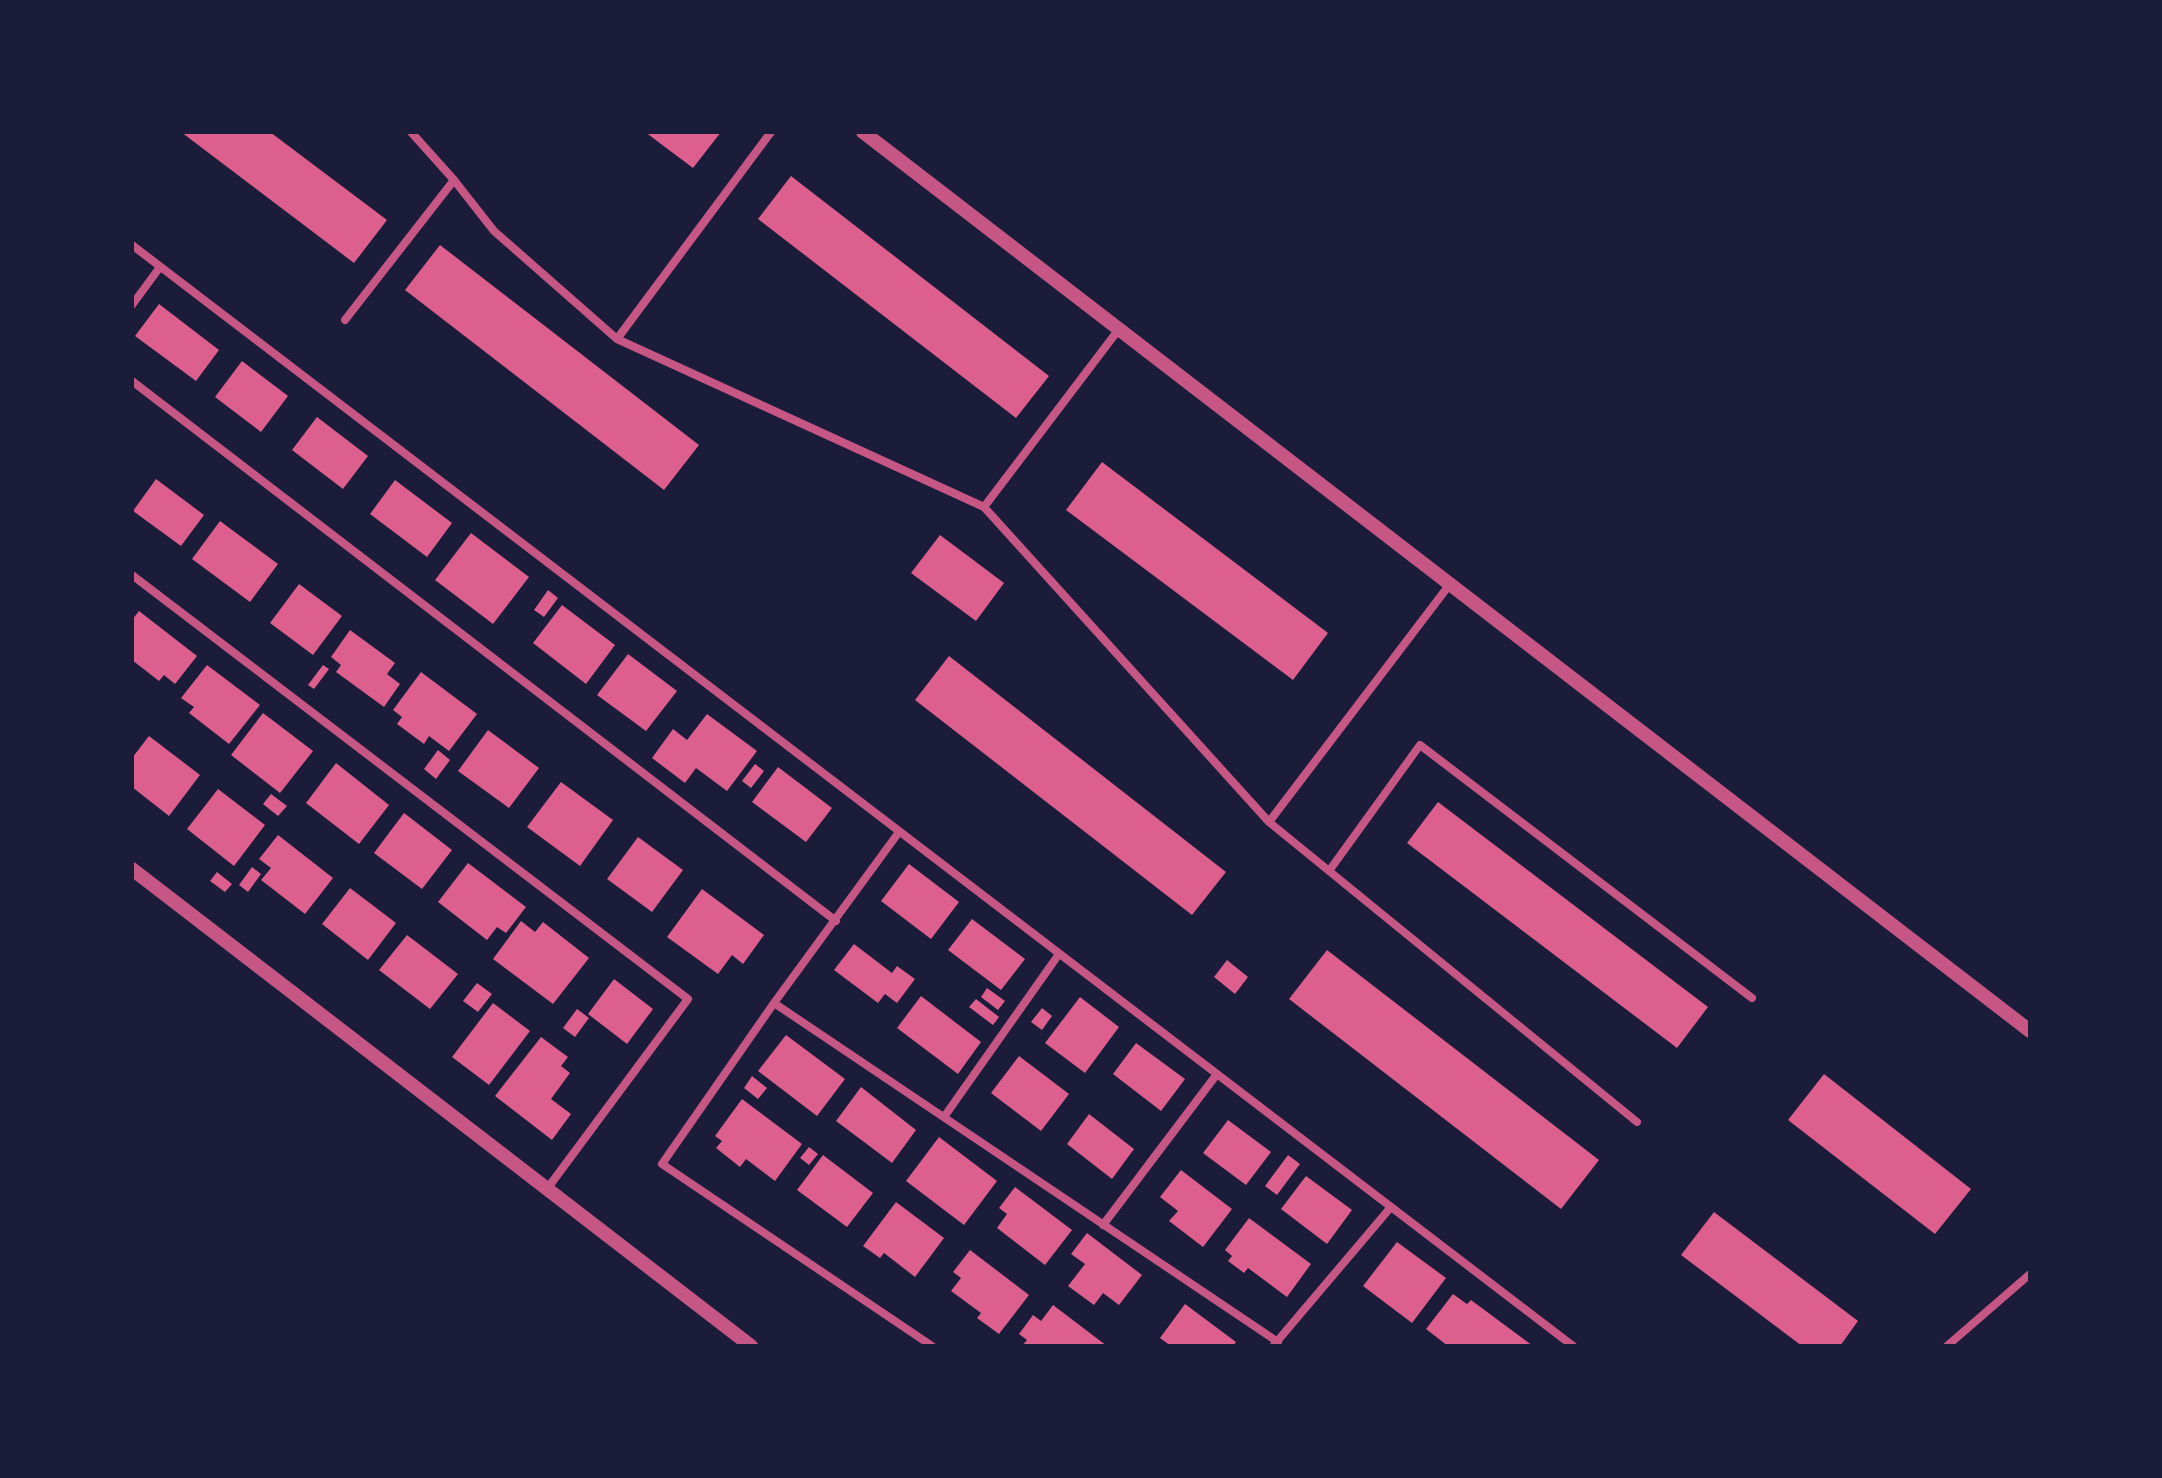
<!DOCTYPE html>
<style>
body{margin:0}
#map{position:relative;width:2162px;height:1478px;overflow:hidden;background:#1b1b3a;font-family:Commissioner,sans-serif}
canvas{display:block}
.frame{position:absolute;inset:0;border:134px solid #1b1b3a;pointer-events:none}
</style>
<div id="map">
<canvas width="2162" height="1478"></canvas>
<div class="frame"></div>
</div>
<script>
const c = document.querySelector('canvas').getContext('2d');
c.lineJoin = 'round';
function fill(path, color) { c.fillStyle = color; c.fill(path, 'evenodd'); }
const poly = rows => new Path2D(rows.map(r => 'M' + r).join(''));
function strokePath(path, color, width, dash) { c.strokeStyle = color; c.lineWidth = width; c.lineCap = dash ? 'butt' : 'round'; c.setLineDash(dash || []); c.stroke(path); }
const building = poly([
 [181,132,270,132,387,220,354,263],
 [645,132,721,132,693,168],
 [791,176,1049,376,1016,418,758,219],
 [440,245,699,445,664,490,405,290],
 [159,304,219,350,196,381,135,336],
 [242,361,288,396,261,432,215,397],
 [317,417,368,456,343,489,292,450],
 [1102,462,1328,633,1293,680,1066,510],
 [156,479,204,515,181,546,133,511],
 [395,480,452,523,427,557,370,514],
 [220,521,278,564,250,602,192,559],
 [471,533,529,577,493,624,435,580],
 [940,535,1004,583,976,621,911,573],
 [299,584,342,616,313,655,270,623],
 [548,590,558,598,544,617,534,610],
 [562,605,615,645,586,684,533,643],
 [139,611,197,656,175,684,164,675,159,681,132,660,132,620],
 [350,630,395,663,387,674,400,684,384,707,336,672,341,665,331,657],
 [628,654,677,691,646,731,597,695],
 [949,656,1226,872,1192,915,915,700],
 [207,665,260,705,229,744,189,713,194,707,181,698],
 [323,665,329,669,314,689,308,685],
 [421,672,477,714,449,751,429,736,424,744,397,724,402,717,393,710],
 [263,713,313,751,280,793,231,755],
 [707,714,757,751,727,791,696,768,685,783,652,758,673,729,687,740],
 [488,730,539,768,509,808,458,771],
 [149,736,200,775,169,816,132,787,132,758],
 [438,750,450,760,436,779,424,769],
 [336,763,389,805,359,844,306,803],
 [755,764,764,771,751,788,742,781],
 [778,767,832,808,806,842,752,802],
 [561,782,613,820,580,866,527,827],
 [218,789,265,825,234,866,187,829],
 [271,794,287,806,278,816,263,804],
 [1438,802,1708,1007,1677,1048,1407,843],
 [404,813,452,850,422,889,374,853],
 [278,835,333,878,305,914,261,880,271,868,259,859],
 [638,837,683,870,652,912,607,879],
 [468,863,526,907,506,933,497,927,487,940,438,902],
 [909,864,959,902,931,939,881,901],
 [252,867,261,874,248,892,239,885],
 [217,872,232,884,225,892,210,881],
 [350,888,396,923,368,960,322,924],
 [702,889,764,935,743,964,732,955,718,974,667,937],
 [972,919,1025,959,1001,990,948,950],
 [521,921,535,932,543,922,589,958,553,1004,493,959],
 [407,935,458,974,430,1009,379,970],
 [854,944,892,973,897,966,915,979,897,1003,885,994,878,1003,834,970],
 [1327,950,1599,1160,1561,1209,1289,999],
 [1227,960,1248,977,1235,994,1214,977],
 [614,979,653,1009,627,1044,588,1014],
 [477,983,492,994,478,1012,463,1001],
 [987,988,1005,1001,998,1010,981,997],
 [921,996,981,1042,958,1074,897,1028],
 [1080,997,1119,1027,1085,1073,1045,1043],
 [976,999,999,1017,993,1025,969,1007],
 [493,1003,530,1031,489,1085,452,1057],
 [1042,1008,1052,1016,1042,1030,1031,1022],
 [577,1009,589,1018,575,1037,563,1028],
 [786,1035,845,1079,817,1116,758,1071],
 [541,1037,568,1057,561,1066,570,1073,551,1099,571,1114,552,1140,495,1096],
 [1136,1043,1185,1079,1161,1111,1113,1074],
 [1019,1056,1069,1094,1041,1131,991,1093],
 [1824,1074,1971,1189,1935,1234,1788,1120],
 [752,1076,767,1088,758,1099,744,1088],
 [861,1087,916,1130,892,1163,836,1121],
 [742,1099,802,1144,775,1181,746,1159,740,1167,716,1148,722,1141,715,1136],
 [1089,1114,1134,1149,1112,1179,1067,1144],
 [1228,1120,1271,1152,1246,1185,1203,1153],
 [939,1137,997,1181,964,1225,906,1181],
 [809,1147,818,1154,809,1165,800,1158],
 [823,1155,873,1193,847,1227,797,1190],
 [1288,1155,1300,1164,1277,1195,1265,1186],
 [1181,1170,1232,1209,1203,1247,1169,1221,1178,1211,1160,1197],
 [1306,1176,1352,1210,1327,1244,1281,1209],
 [1015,1187,1072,1230,1045,1265,997,1228,1007,1214,999,1208],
 [896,1202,944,1238,915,1277,884,1253,880,1258,863,1246],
 [1714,1212,1858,1321,1840,1346,1802,1346,1681,1255],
 [1249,1218,1311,1264,1287,1297,1248,1268,1244,1273,1228,1261,1232,1256,1225,1250],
 [1087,1233,1142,1275,1119,1305,1103,1293,1094,1305,1068,1286,1085,1264,1071,1254],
 [1397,1242,1446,1278,1412,1323,1363,1286],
 [970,1250,1029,1295,999,1334,977,1318,981,1313,951,1291,961,1278,953,1272],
 [1453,1294,1467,1304,1471,1300,1533,1346,1448,1346,1426,1329],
 [1185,1304,1236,1342,1233,1346,1171,1346,1160,1338],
 [1053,1305,1107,1346,1022,1346,1027,1340,1019,1334,1033,1315,1041,1321]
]);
const minor = poly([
 [411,132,454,180,494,231,617,339,984,507,1269,822,1637,1122],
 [132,245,1573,1346],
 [132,305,160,267],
 [345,320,454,180],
 [617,339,771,132],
 [132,381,836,921],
 [984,507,1119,329],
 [132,575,688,999,547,1189],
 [1269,822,1450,584],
 [899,832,774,1003,662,1164,932,1346],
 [1329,871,1420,745,1752,998],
 [774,1003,1278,1342],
 [944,1117,1059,954],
 [1103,1225,1217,1074],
 [1274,1345,1391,1207],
 [1947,1346,2030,1274]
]);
const tertiary = poly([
 [863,132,2030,1031],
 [132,869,751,1346]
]);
fill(building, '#dd5f8e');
strokePath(minor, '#c65784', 8);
strokePath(tertiary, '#c65784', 14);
</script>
